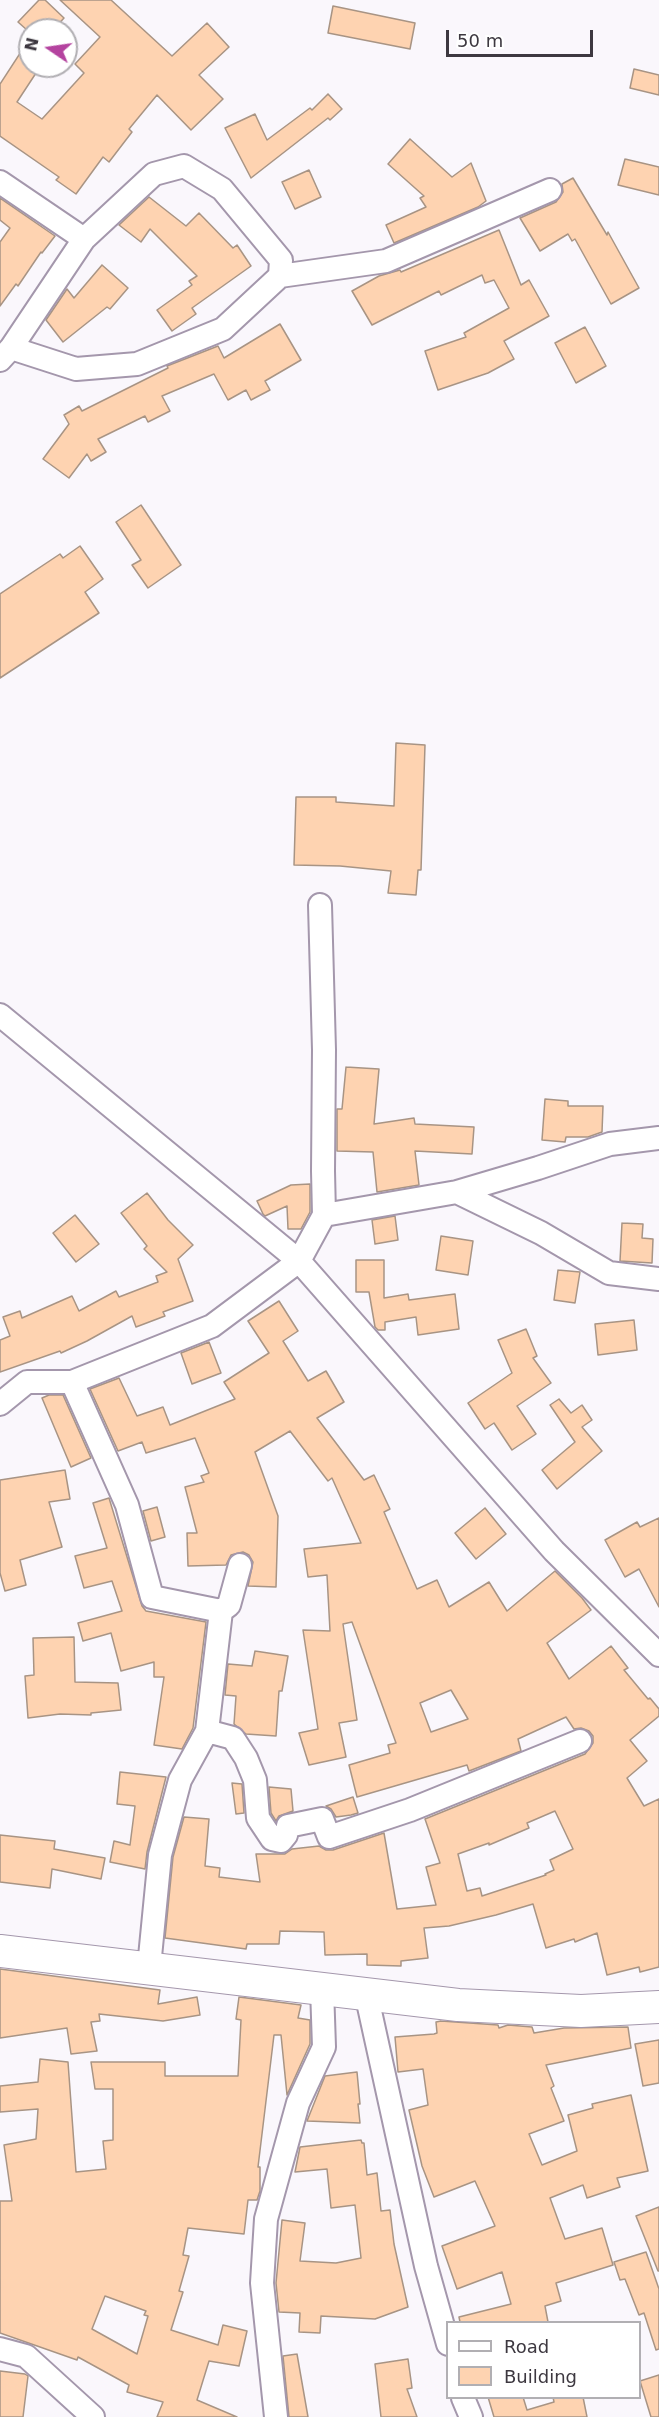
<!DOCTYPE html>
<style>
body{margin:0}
#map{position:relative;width:659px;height:2417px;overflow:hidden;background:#faf7fc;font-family:"DejaVu Sans",sans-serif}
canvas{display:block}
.legend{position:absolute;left:446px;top:2321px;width:195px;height:78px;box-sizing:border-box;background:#fff;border:2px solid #b1afb3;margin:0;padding:8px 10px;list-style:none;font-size:18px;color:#3d3840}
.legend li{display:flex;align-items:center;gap:12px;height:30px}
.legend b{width:30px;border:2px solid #b1afb3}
.north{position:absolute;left:18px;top:18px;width:60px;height:60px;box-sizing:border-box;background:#fff;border:2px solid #b1afb3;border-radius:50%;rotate:283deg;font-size:16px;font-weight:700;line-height:24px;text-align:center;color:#3d3840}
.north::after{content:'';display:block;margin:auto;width:21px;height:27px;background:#b4439f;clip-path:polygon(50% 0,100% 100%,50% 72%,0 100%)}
.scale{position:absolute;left:446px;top:30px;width:147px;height:27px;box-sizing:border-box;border:3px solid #3d3840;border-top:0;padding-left:8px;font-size:18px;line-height:21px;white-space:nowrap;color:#3d3840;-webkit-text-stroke:4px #fff;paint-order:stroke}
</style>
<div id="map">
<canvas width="659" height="2417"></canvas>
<ul class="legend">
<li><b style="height:8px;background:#fff"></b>Road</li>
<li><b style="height:16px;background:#fed3b1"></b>Building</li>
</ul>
<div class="north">N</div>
<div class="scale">50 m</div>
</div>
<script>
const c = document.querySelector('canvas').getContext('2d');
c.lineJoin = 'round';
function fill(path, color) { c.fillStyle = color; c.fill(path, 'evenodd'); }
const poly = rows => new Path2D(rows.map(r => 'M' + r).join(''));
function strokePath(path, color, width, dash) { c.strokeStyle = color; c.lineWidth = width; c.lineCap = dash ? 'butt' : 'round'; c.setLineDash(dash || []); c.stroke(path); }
const building = poly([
 [39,0,45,0,64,18,53,30,27,30,18,22,39,0],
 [60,0,111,0,172,56,207,23,229,47,199,75,223,99,191,130,157,95,129,129,132,132,109,162,103,157,76,194,56,180,59,177,0,136,0,84,30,38,30,66,38,70,17,102,42,119,84,73,75,64,100,37,60,0],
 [333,6,415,23,410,49,328,33,333,6],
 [634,69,659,75,659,95,630,88,634,69],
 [328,94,342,109,330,120,328,118,251,178,225,128,255,114,267,140,310,108,312,110,328,94],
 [410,139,452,177,471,163,486,201,478,207,394,243,386,225,426,207,420,198,424,196,388,164,410,139],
 [625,159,659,167,659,195,618,185,625,159],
 [309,170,321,197,295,209,282,182,309,170],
 [573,178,607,235,608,232,639,288,611,304,575,239,572,241,568,234,540,251,520,218,556,202,563,192,562,184,573,178],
 [149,197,186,226,199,213,233,248,237,245,251,266,192,308,196,314,172,331,157,310,192,285,189,281,197,276,150,229,141,242,119,225,149,197],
 [0,198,55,236,42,253,41,252,18,286,16,284,0,306,0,242,10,228,0,220,0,198],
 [499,230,521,285,529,280,549,316,504,341,514,359,488,373,438,390,425,351,466,337,464,333,509,308,494,280,485,283,482,275,441,295,439,291,372,325,352,291,379,276,400,270,401,272,499,230],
 [102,265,128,288,110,309,107,307,63,342,46,320,67,289,74,298,102,265],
 [280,324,301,360,265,381,270,390,251,400,246,390,228,400,214,374,162,396,170,411,148,422,145,416,98,439,106,452,91,461,87,454,69,478,43,459,69,424,64,415,79,406,82,411,168,368,167,366,218,346,224,358,280,324],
 [585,327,606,366,576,383,555,343,585,327],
 [141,505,181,565,148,588,132,565,141,560,116,522,141,505],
 [80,546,103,579,85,592,99,613,0,678,0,594,60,554,63,558,80,546],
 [396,743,425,745,421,870,418,870,416,895,388,893,391,871,340,866,294,865,296,797,336,797,336,802,394,806,396,743],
 [346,1067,379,1069,374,1124,414,1118,415,1124,474,1127,472,1154,415,1151,419,1185,377,1192,373,1152,337,1151,337,1109,342,1109,346,1067],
 [545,1099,568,1101,568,1106,603,1106,602,1132,588,1137,566,1137,565,1142,542,1140,545,1099],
 [310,1184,310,1212,301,1229,288,1229,287,1206,265,1216,263,1214,257,1201,291,1185,310,1184],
 [147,1193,168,1220,193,1245,178,1259,193,1301,163,1312,165,1316,136,1327,132,1316,87,1341,61,1353,60,1351,0,1372,0,1340,10,1336,3,1317,20,1311,22,1318,72,1296,79,1311,116,1291,119,1297,158,1282,156,1276,167,1272,144,1249,147,1246,121,1213,147,1193],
 [75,1215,99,1244,76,1262,53,1233,75,1215],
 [395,1216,398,1240,375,1244,372,1220,395,1216],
 [622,1223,643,1224,642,1238,653,1239,652,1263,620,1261,622,1223],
 [441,1236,473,1241,468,1275,436,1270,441,1236],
 [356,1260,384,1260,384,1298,408,1294,409,1300,455,1294,459,1329,418,1335,416,1317,385,1322,385,1330,378,1330,375,1327,369,1292,356,1292,356,1260],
 [558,1270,580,1272,575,1303,554,1300,558,1270],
 [279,1301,298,1331,283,1341,308,1381,326,1371,344,1402,317,1418,364,1480,374,1475,390,1509,384,1512,417,1589,437,1580,449,1607,489,1582,507,1611,555,1571,582,1598,591,1610,547,1643,569,1679,611,1646,628,1668,624,1670,648,1699,650,1698,659,1709,659,1716,630,1740,647,1761,627,1778,644,1806,659,1799,659,1967,640,1972,639,1967,607,1975,597,1933,575,1942,574,1939,546,1948,533,1904,496,1915,449,1926,424,1928,428,1958,401,1961,401,1966,367,1965,367,1954,325,1955,324,1932,280,1931,279,1944,247,1944,246,1949,165,1938,173,1857,184,1817,209,1819,205,1866,220,1868,219,1877,260,1882,256,1854,285,1854,292,1849,319,1846,326,1850,333,1850,384,1833,397,1909,436,1905,426,1867,440,1863,425,1819,585,1754,593,1743,593,1736,589,1731,581,1728,574,1729,566,1717,518,1739,521,1751,469,1771,467,1765,357,1797,349,1765,390,1753,388,1745,396,1743,352,1622,343,1624,357,1720,339,1723,346,1757,309,1765,299,1733,318,1729,303,1630,330,1631,327,1575,308,1577,304,1549,361,1543,332,1478,328,1481,290,1431,255,1452,278,1516,276,1587,248,1586,253,1562,249,1555,243,1552,231,1555,226,1565,188,1566,187,1533,197,1533,185,1487,204,1482,201,1476,209,1473,195,1438,146,1453,142,1442,118,1451,90,1389,119,1378,137,1416,163,1407,170,1425,235,1399,224,1382,269,1353,248,1321,279,1301],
 [451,1690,468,1719,431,1732,420,1703,451,1690],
 [555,1811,573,1849,550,1860,554,1870,545,1874,546,1875,482,1896,480,1888,467,1891,458,1854,489,1843,489,1845,529,1828,527,1823,555,1811],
 [634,1320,637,1350,598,1355,595,1324,634,1320],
 [526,1329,537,1356,533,1358,551,1383,517,1406,536,1434,512,1450,494,1423,485,1429,468,1403,512,1373,498,1340,526,1329],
 [209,1342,221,1373,192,1384,181,1353,209,1342],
 [49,1395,63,1395,91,1458,71,1467,42,1398,49,1395],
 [559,1399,571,1413,582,1405,592,1420,582,1427,602,1451,557,1489,542,1470,575,1442,550,1405,559,1399],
 [65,1470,70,1499,49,1502,62,1547,20,1560,26,1585,5,1591,0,1573,0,1480,65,1470],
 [109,1498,142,1606,146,1611,206,1622,193,1728,182,1749,154,1745,164,1677,154,1677,154,1662,121,1671,111,1633,83,1641,78,1623,122,1611,112,1581,84,1588,75,1556,107,1548,93,1503,109,1498],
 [157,1507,165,1537,151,1541,143,1511,157,1507],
 [485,1508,506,1534,476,1559,455,1533,485,1508],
 [659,1518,659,1607,639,1569,625,1577,605,1540,637,1522,640,1527,659,1518],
 [74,1637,75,1682,118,1683,121,1710,91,1713,91,1715,60,1714,28,1718,25,1676,34,1675,33,1638,74,1637],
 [255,1651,288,1656,282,1691,279,1691,276,1736,246,1734,234,1724,236,1696,225,1695,228,1664,252,1666,255,1651],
 [120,1772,166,1777,147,1852,145,1869,110,1862,114,1841,130,1845,135,1806,117,1804,120,1772],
 [232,1783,242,1784,244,1813,236,1814,232,1783],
 [269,1787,291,1789,293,1811,279,1816,276,1821,271,1813,269,1787],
 [353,1797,358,1813,351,1815,336,1817,331,1809,326,1806,353,1797],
 [0,1835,55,1841,54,1849,105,1858,101,1879,52,1869,50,1888,0,1882,0,1835],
 [0,1969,160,1990,158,2004,197,1997,200,2015,163,2021,99,2014,100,2021,91,2022,97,2051,71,2054,67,2028,0,2038,0,1969],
 [239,1997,301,2005,298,2018,310,2020,310,2044,287,2095,281,2035,274,2035,258,2167,260,2167,260,2191,257,2200,248,2200,244,2234,188,2228,183,2255,189,2256,179,2291,183,2292,171,2330,218,2345,223,2325,247,2331,239,2366,209,2361,197,2400,237,2417,157,2417,163,2402,127,2392,129,2385,78,2357,77,2360,0,2333,0,2201,12,2201,4,2145,36,2139,38,2109,0,2112,0,2086,38,2082,40,2059,68,2062,76,2172,106,2169,103,2141,113,2140,113,2089,95,2089,91,2062,165,2062,165,2076,238,2076,241,2020,236,2019,239,1997],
 [105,2296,146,2311,144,2315,148,2316,137,2354,92,2329,105,2296],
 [441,2021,498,2025,499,2028,508,2025,532,2027,534,2033,564,2028,628,2027,631,2048,546,2065,554,2086,551,2088,564,2121,529,2134,542,2165,577,2151,568,2115,593,2108,592,2104,631,2095,648,2171,617,2178,620,2187,587,2198,583,2185,550,2198,565,2239,602,2228,613,2265,556,2283,561,2301,545,2306,548,2322,460,2322,459,2317,511,2304,502,2272,457,2289,442,2246,495,2226,475,2181,434,2197,422,2166,409,2110,428,2105,423,2069,398,2072,395,2037,434,2034,437,2033,436,2022,441,2021],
 [659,2040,659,2083,643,2086,635,2044,659,2040],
 [357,2072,360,2104,358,2104,360,2123,307,2121,325,2076,357,2072],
 [361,2140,362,2143,364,2143,367,2175,377,2173,381,2211,390,2210,394,2244,408,2307,375,2319,321,2316,320,2333,299,2332,300,2313,279,2312,276,2283,282,2220,305,2223,300,2261,336,2263,361,2258,355,2205,331,2208,327,2169,295,2172,300,2147,361,2140],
 [659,2207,659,2271,658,2271,636,2216,659,2207],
 [646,2252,659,2289,659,2349,656,2350,644,2313,639,2315,625,2279,620,2280,614,2262,646,2252],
 [297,2354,308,2417,289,2417,283,2356,297,2354],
 [408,2359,412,2388,407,2389,417,2417,381,2417,375,2364,408,2359],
 [0,2371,25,2374,28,2376,23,2417,0,2417,0,2371],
 [659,2375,659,2417,651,2417,640,2381,659,2375],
 [488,2397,523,2397,527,2410,554,2402,553,2397,583,2397,587,2417,494,2417,488,2397]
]);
const street = poly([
 [0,182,84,239],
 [11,348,76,369,137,364,223,329,280,276,386,261,550,190],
 [0,360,11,348,84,239,154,174,184,166,222,189,281,260,280,276],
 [0,1015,299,1261,554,1551,659,1655],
 [457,1192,541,1233,609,1273,659,1279],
 [324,1215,457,1192,538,1168,610,1144,659,1138],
 [72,1382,127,1505,152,1597,221,1611],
 [0,1404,27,1382,72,1382,212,1326,299,1261,324,1215,323,1171,324,1050,320,905],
 [207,1731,233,1738,246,1758,255,1780,258,1818,272,1839,281,1841,286,1835,288,1826,322,1819,329,1837,410,1810,580,1741],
 [149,1967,160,1855,180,1780,207,1731,221,1611,229,1605,240,1565],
 [366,1993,426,2266,448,2344],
 [0,2349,26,2356,93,2417],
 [463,2398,471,2417],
 [276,2417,262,2283,266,2219,298,2103,324,2047,322,1988]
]);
const secondary = poly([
 [0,1951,458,2005,581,2011,659,2007]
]);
fill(building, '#fed3b1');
strokePath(building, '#a89484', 1.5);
strokePath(street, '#a497ac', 26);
strokePath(secondary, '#a497ac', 34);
strokePath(street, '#fff', 22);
strokePath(secondary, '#fff', 32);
</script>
